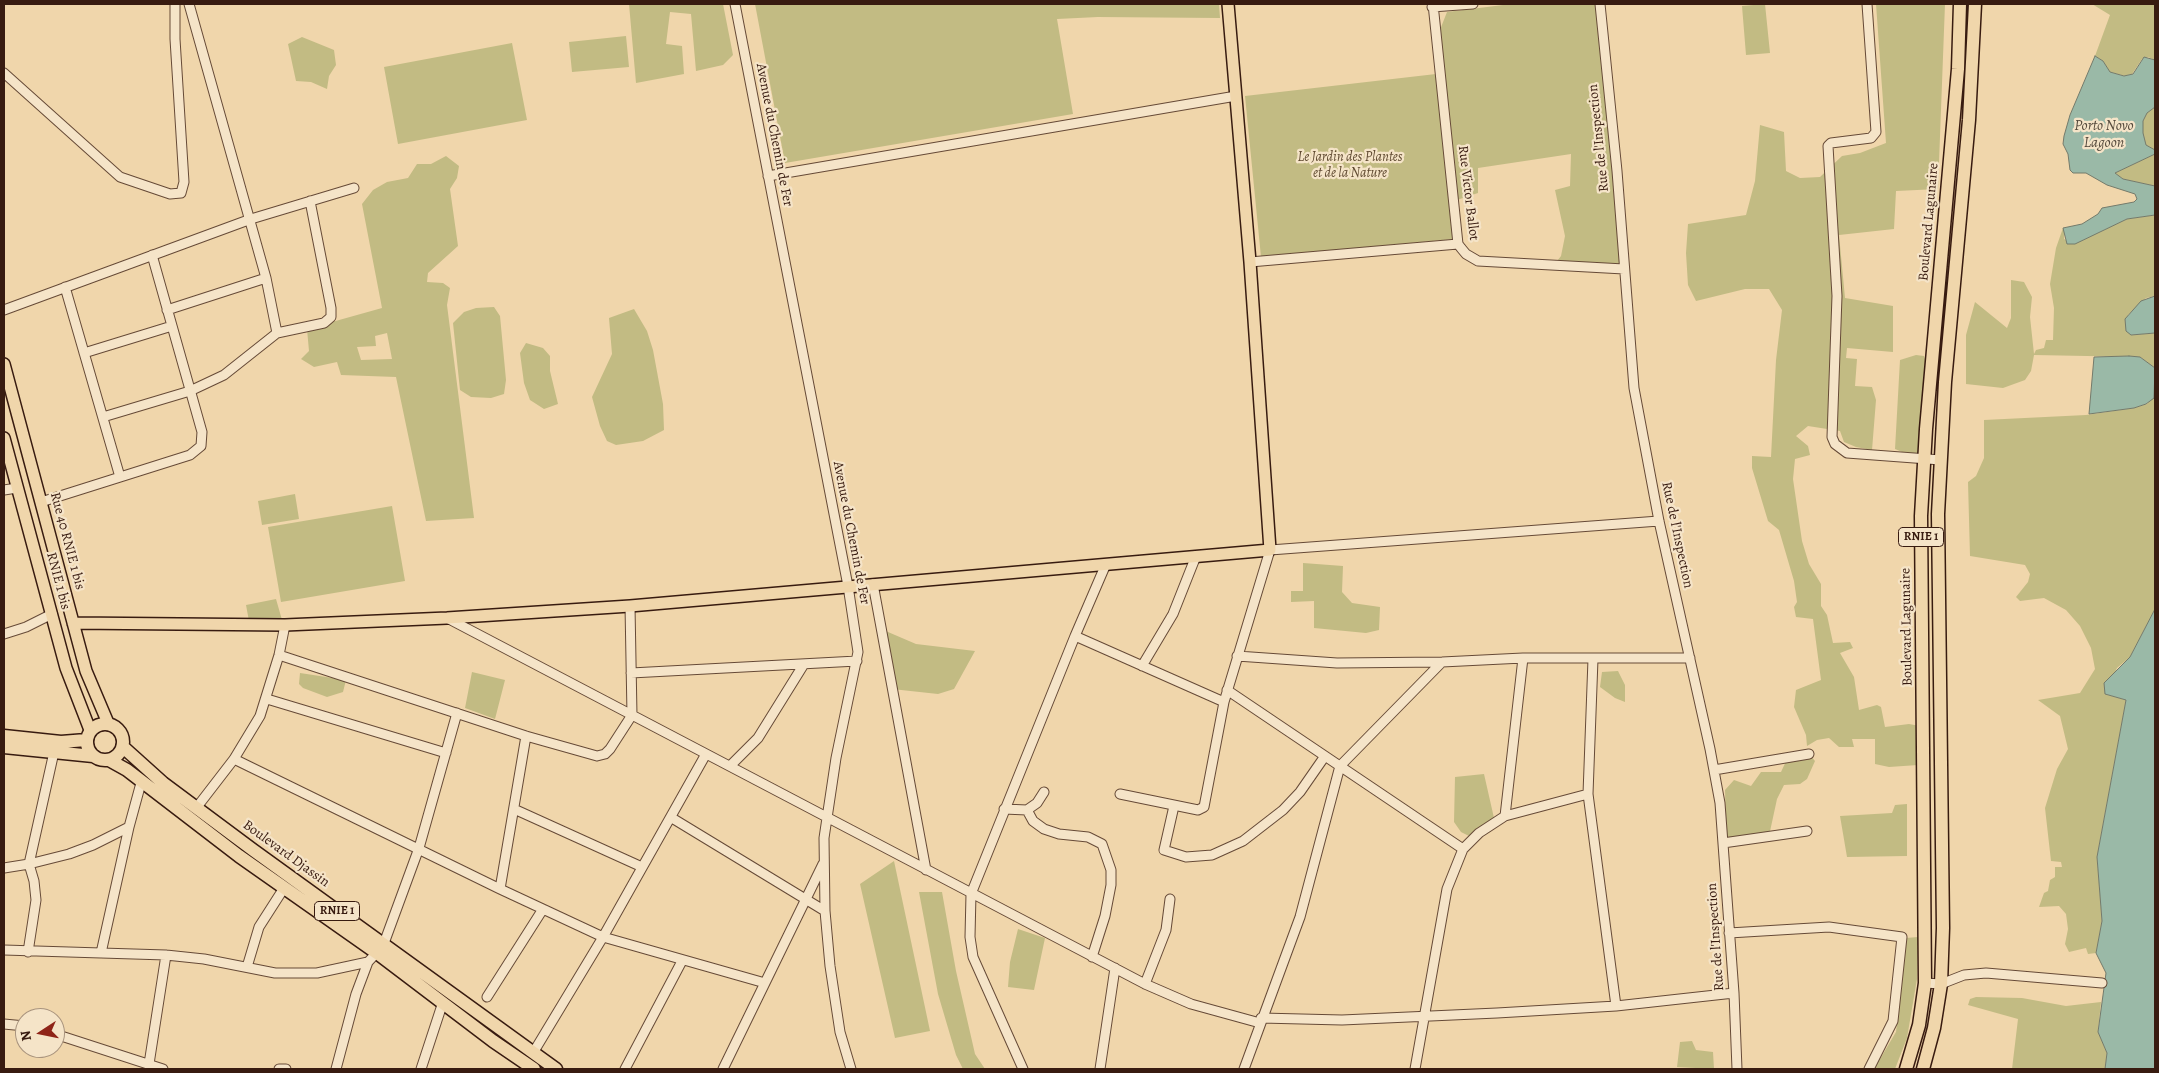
<!DOCTYPE html>
<style>
body{margin:0}
#map{position:relative;width:2159px;height:1073px;overflow:hidden;background:#f0d6ab;font-family:Alegreya,serif}
canvas{display:block}
.frame{position:absolute;inset:0;border:5px solid #381b10;pointer-events:none}
.north{position:absolute;left:15px;top:1008px;width:50px;height:50px;box-sizing:border-box;background:#f5e4c8;border:1px solid #a9947e;border-radius:50%;rotate:259deg;font-size:14px;font-weight:700;line-height:20px;text-align:center;color:#381b10}
.north::after{content:'';display:block;margin:auto;width:18px;height:22px;background:#8f2418;clip-path:polygon(50% 0,100% 100%,50% 72%,0 100%)}
</style>
<div id="map">
<canvas width="2159" height="1073"></canvas>
<div class="frame"></div>
<div class="north">N</div>
</div>
<script>
const c = document.querySelector('canvas').getContext('2d');
c.lineJoin = 'round';
function fill(path, color) { c.fillStyle = color; c.fill(path, 'evenodd'); }
const poly = rows => new Path2D(rows.map(r => 'M' + r).join(''));
function strokePath(path, color, width, dash) { c.strokeStyle = color; c.lineWidth = width; c.lineCap = dash ? 'butt' : 'round'; c.setLineDash(dash || []); c.stroke(path); }
function write(font, color, halo, rows, align = 'center') {
  c.font = font + ' Alegreya,serif'; c.lineWidth = 4.5; c.setLineDash([]); c.textBaseline = 'middle'; c.strokeStyle = halo; c.fillStyle = color; for (const [text, x, y, turn = 0] of rows) {
    c.save(); c.translate(x, y); c.rotate((+turn || 0) * Math.PI / 180); c.textAlign = isNaN(turn) ? turn : align; if (halo) c.strokeText(text, 0, 0); c.fillText(text, 0, 0); c.restore();
  }
}
const green = poly([
 [629,4,723,4,733,55,723,65,696,71,691,14,670,12,666,44,682,46,684,74,636,83],
 [755,4,1219,4,1220,18,1098,17,1057,19,1073,114,785,163],
 [1511,4,1600,4,1624,269,1554,265,1561,256,1565,236,1555,190,1570,186,1571,154,1478,168,1478,193,1454,201,1436,40,1447,12],
 [1765,4,1770,53,1746,55,1742,6],
 [1876,4,1945,4,1938,189,1896,191,1894,229,1839,235,1845,298,1893,306,1893,352,1847,348,1846,358,1857,359,1855,386,1872,387,1876,400,1872,450,1856,447,1844,442,1840,431,1808,426,1796,436,1808,446,1810,455,1795,459,1793,479,1802,541,1809,564,1821,584,1821,606,1827,615,1833,643,1850,642,1853,648,1840,653,1854,677,1859,710,1877,705,1881,707,1885,727,1909,724,1920,726,1918,765,1889,767,1875,764,1875,739,1852,739,1854,747,1839,747,1829,738,1817,740,1807,746,1806,735,1794,707,1796,690,1821,680,1813,619,1796,617,1794,607,1797,602,1794,581,1779,530,1768,521,1752,468,1752,456,1771,457,1776,360,1782,310,1769,289,1745,289,1696,301,1688,285,1686,253,1688,224,1746,215,1755,181,1760,125,1784,132,1786,171,1800,178,1820,177,1842,156,1860,153,1886,143],
 [2092,4,2155,4,2155,60,2148,57,2142,59,2132,74,2125,76,2110,72,2103,61,2095,56,2110,15],
 [626,36,629,67,572,72,569,42],
 [302,37,334,50,336,65,329,76,327,89,311,82,296,81,288,44],
 [512,43,527,120,398,144,384,67],
 [1436,74,1454,239,1261,257,1245,96],
 [2155,107,2155,150,2146,145,2143,134,2143,121,2147,113],
 [2155,154,2155,186,2123,179,2115,173],
 [446,156,459,166,457,178,450,189,458,246,428,273,427,282,443,283,450,288,447,305,474,518,426,521,396,377,341,375,337,362,314,367,301,359,309,351,307,329,382,308,362,204,373,190,387,182,408,178,417,164,431,164],
 [387,333,392,359,361,360,357,347,376,346,375,336],
 [2155,215,2155,296,2146,298,2128,315,2131,335,2155,333,2155,368,2140,357,2034,355,2031,371,2025,380,2003,388,1966,384,1966,335,1975,302,2007,328,2011,318,2011,280,2024,282,2032,297,2030,317,2034,354,2036,350,2044,348,2046,340,2053,340,2054,308,2050,284,2056,248,2063,228,2065,231,2064,239,2074,244,2127,219],
 [494,307,500,316,506,380,504,394,491,398,471,397,460,390,453,323,464,312,476,308],
 [634,309,647,331,653,350,663,404,664,430,643,441,616,445,607,441,600,426,592,397,612,354,609,318],
 [526,343,543,348,550,356,550,371,558,404,544,409,530,400,524,383,520,353],
 [1916,355,1924,356,1928,368,1921,450,1918,455,1907,454,1895,449,1900,360],
 [2155,394,2155,609,2130,657,2117,668,2105,694,2126,700,2097,857,2102,921,2096,953,2088,954,2086,948,2069,952,2065,944,2068,929,2066,914,2059,906,2039,907,2044,893,2048,891,2050,880,2055,877,2055,867,2062,867,2061,862,2051,861,2045,808,2057,769,2068,749,2060,716,2038,700,2080,693,2095,669,2091,648,2080,626,2066,610,2044,598,2020,601,2016,597,2028,582,2030,574,2025,565,1970,556,1968,482,1976,476,1984,458,1984,420,2086,415,2134,408,2147,404],
 [295,494,299,519,262,525,258,501],
 [392,506,405,581,281,602,268,527],
 [1303,563,1343,566,1342,592,1352,603,1380,607,1379,630,1366,633,1314,628,1314,601,1291,602,1291,591,1303,591],
 [276,599,282,620,249,621,246,605],
 [881,629,916,644,975,651,954,689,938,694,892,689],
 [1618,671,1625,685,1625,702,1615,698,1600,687,1602,672],
 [472,672,505,680,495,719,465,708],
 [300,673,346,680,343,692,327,697,303,688,299,684],
 [1809,754,1815,761,1807,779,1800,784,1784,785,1777,799,1769,836,1732,842,1726,834,1725,790,1734,780,1751,786,1761,772,1781,772,1788,757],
 [1484,774,1494,818,1471,837,1461,832,1454,822,1455,777],
 [1907,804,1907,856,1847,857,1840,816,1892,813,1895,805],
 [894,861,930,1031,895,1038,860,884],
 [919,892,942,892,956,971,975,1054,985,1069,963,1069,956,1055,938,994],
 [1018,929,1045,938,1034,990,1008,987,1010,962],
 [1918,937,1917,979,1907,1038,1895,1069,1874,1069,1896,1032,1906,938],
 [1976,997,2022,998,2066,1006,2101,1002,2098,1032,2107,1053,2105,1069,2012,1069,2018,1019,1968,1005,1970,999],
 [1692,1041,1696,1050,1713,1052,1714,1069,1677,1067,1680,1042]
]);
const water = poly([
 [2095,56,2103,61,2110,72,2124,76,2133,74,2144,57,2155,60,2155,107,2147,113,2143,121,2143,133,2146,145,2155,150,2155,154,2115,173,2123,179,2155,186,2155,215,2127,219,2075,244,2067,244,2063,228,2082,224,2098,214,2102,208,2134,202,2137,199,2135,194,2107,185,2086,173,2073,173,2070,170,2068,154,2063,144,2064,136,2070,115,2095,56],
 [2155,296,2155,333,2131,335,2126,331,2125,319,2141,301,2155,296],
 [2129,356,2140,357,2155,368,2154,398,2146,404,2134,408,2089,414,2094,357,2129,356],
 [2155,609,2155,1069,2105,1069,2107,1053,2098,1032,2106,973,2096,953,2102,921,2097,857,2126,700,2105,694,2104,683,2130,657,2155,609]
]);
const minor = poly([
 [189,4,266,278,277,333],
 [735,4,848,586,858,652,836,758,824,838,825,911,830,966,840,1032,851,1069],
 [1433,4,1458,244,1461,248,1466,254,1478,261,1624,269],
 [1600,4,1617,171,1634,388,1659,521,1710,749,1720,803,1734,993,1737,1069],
 [1867,4,1876,132,1871,138,1831,143,1828,146,1837,296,1832,437,1835,444,1847,453,1941,460],
 [1432,7,1473,4],
 [4,73,120,177,170,194,181,193,184,182,175,39,175,4],
 [768,176,1236,96],
 [1250,262,1458,244],
 [65,287,120,477],
 [4,310,251,219,354,188],
 [167,310,266,278],
 [84,353,172,326],
 [103,417,190,391,224,375,277,333,324,323,331,317,331,308,310,201],
 [4,490,17,488],
 [41,502,190,455,201,446,202,432,152,255],
 [873,584,926,870],
 [447,618,1145,984,1191,1004,1260,1023],
 [4,634,26,627,52,614],
 [1075,636,1224,702],
 [279,655,526,736,597,756,605,754,610,749,632,715,630,606],
 [1237,656,1337,663,1442,662,1523,658,1690,658],
 [1593,659,1588,794,1616,1006],
 [1142,666,1173,614,1196,556],
 [631,673,857,661],
 [1227,690,1463,849],
 [267,699,446,753],
 [234,759,500,889,603,937,765,983],
 [730,766,758,738,804,664],
 [1714,770,1809,754],
 [1120,794,1198,810,1204,807,1224,702,1270,550,1659,521],
 [1174,806,1164,850,1186,857,1212,855,1243,841,1283,810,1300,792,1325,756],
 [197,807,234,759,260,716,279,655,285,625],
 [514,809,642,867],
 [1004,809,1027,810,1037,803,1044,792],
 [1027,810,1033,821,1044,829,1059,834,1088,837,1102,844,1111,870,1111,885,1105,916,1092,957],
 [1505,816,1523,658],
 [672,818,825,911],
 [1723,843,1807,831],
 [4,868,29,864,69,854,93,845,129,827],
 [500,889,526,736],
 [1729,933,1829,927,1902,937,1893,1021,1869,1069],
 [4,950,166,955,204,959,275,973,317,973,368,962,383,946,419,848,457,713],
 [28,952,36,900,34,881,29,864,54,752],
 [101,953,129,827,141,783],
 [247,967,259,927,284,888],
 [1925,983,1941,984,1964,975,1986,973,2102,983],
 [1145,984,1166,930,1170,899],
 [487,997,543,909],
 [1261,1018,1342,1020,1497,1013,1616,1006,1734,993],
 [4,1024,25,1026],
 [55,1034,163,1069],
 [533,1053,603,937,706,754],
 [149,1064,166,955],
 [279,1069,286,1069],
 [336,1069,356,994,368,962],
 [421,1069,443,1002],
 [625,1069,682,961],
 [723,1069,823,864],
 [1023,1069,973,957,970,937,971,894,1075,636,1106,564],
 [1100,1069,1115,968],
 [1244,1069,1300,917,1340,766,1442,662],
 [1415,1069,1447,889,1463,849,1479,833,1505,816,1588,794]
]);
const major = poly([
 [4,364,86,671,108,723],
 [4,438,66,668,90,730],
 [73,623,285,625,447,618,630,606,1270,550,1250,262,1228,4]
]);
const highway = poly([
 '87 742a18 18 0 1 1 36 0a18 18 0 1 1-36 0Z',
 [4,736,61,742,86,740],
 [4,747,93,756],
 [123,747,163,783,253,850,556,1069],
 [109,760,127,770,239,856,377,953,493,1041,534,1069],
 [1906,1069,1919,1025,1925,983,1921,516,1926,429,1958,69,1960,4],
 [1923,1069,1934,1028,1941,984,1943,928,1938,514,1945,382,1969,120,1975,4]
]);
const shields = [
 [1921,537,45],
 [337,911,45]
];
const shieldNames = [
 ["RNIE 1",1921,537],
 ["RNIE 1",337,911]
];
const streetNames = [
 ["Avenue du Chemin de Fer",774,135,79],
 ["Rue de l'Inspection",1599,138,-96],
 ["Rue Victor Ballot",1468,193,83],
 ["Boulevard Lagunaire",1929,222,-85],
 ["Avenue du Chemin de Fer",851,533,79],
 ["Rue de l'Inspection",1677,535,78],
 ["Rue 40 RNIE 1 bis",67,541,75],
 ["RNIE 1 bis",58,581,75],
 ["Boulevard Lagunaire",1907,627,-91],
 ["Boulevard Djassin",286,854,36],
 ["Rue de l'Inspection",1716,937,-94]
];
const parkNames = [
 ["Le Jardin des Plantes",1350,158],
 ["et de la Nature",1350,174]
];
const waterNames = [
 ["Porto Novo",2104,126],
 ["Lagoon",2104,143]
];
fill(green, '#c2bb83');
fill(water, '#9ab9a7');
strokePath(water, '#737a6b', 1);
strokePath(minor, '#664a37', 11);
strokePath(major, '#381b10', 14);
strokePath(highway, '#381b10', 15);
strokePath(minor, '#f5e4c8', 9);
strokePath(major, '#f0d6ab', 11);
strokePath(highway, '#f0d6ab', 12);
for (const [x, y, w] of shields) { const box = new Path2D(); box.roundRect(x - w / 2, y - 9.5, w, 19, 4); c.fillStyle = '#f5e4c8'; c.fill(box); strokePath(box, '#381b10', 1); }
write('bold 12px', '#381b10', null, shieldNames);
write('14px', '#381b10', '#f5e4c8', streetNames);
write('italic 14px', '#614b32', '#f5e4c8', parkNames);
write('italic 15px', '#554a3d', '#f5e4c8', waterNames);
</script>
